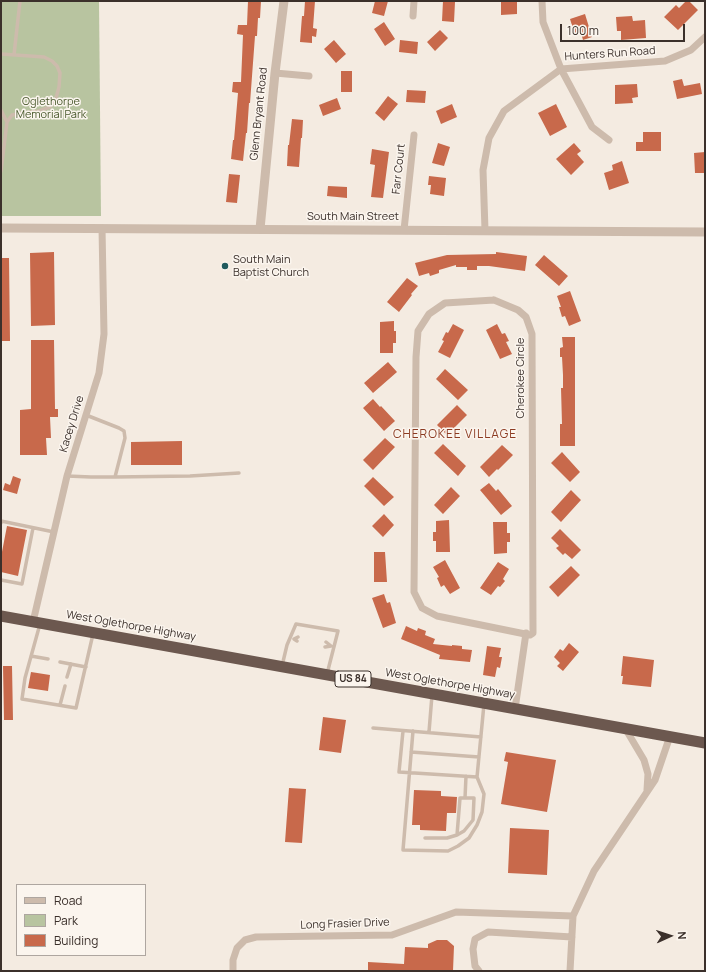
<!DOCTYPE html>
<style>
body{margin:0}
#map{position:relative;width:706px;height:972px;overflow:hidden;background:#f4ebe1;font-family:Manrope,sans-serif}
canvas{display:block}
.frame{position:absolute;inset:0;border:2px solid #3b302b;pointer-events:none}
.legend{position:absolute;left:16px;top:884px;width:130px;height:72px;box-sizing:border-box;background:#fbf5ee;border:1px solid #aea6a0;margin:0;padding:5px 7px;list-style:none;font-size:12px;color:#3b302b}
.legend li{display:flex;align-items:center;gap:8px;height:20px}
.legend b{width:20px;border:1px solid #aea6a0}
.north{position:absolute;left:650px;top:916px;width:40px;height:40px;-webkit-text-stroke:3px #fbf5ee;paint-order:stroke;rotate:87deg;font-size:11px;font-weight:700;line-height:16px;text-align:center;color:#3b302b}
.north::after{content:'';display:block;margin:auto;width:14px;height:18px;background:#3b302b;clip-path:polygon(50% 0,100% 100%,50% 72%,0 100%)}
.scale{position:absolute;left:560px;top:24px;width:125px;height:18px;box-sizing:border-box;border:2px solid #3b302b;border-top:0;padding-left:5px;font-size:12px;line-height:14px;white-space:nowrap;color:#3b302b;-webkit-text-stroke:3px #fbf5ee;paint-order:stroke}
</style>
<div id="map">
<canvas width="706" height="972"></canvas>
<div class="frame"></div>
<ul class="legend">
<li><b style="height:5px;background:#cdbbac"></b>Road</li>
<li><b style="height:11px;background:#b8c4a0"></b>Park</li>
<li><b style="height:11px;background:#c8694b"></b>Building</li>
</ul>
<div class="north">N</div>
<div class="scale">100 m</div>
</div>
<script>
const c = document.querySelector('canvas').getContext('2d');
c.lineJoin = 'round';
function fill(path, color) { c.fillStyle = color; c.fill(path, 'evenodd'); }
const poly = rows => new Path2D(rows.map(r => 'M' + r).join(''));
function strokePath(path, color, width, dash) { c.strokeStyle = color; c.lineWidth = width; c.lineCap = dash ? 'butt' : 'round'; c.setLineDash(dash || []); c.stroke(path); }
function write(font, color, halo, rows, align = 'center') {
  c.font = font + ' Manrope,sans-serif'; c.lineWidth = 3; c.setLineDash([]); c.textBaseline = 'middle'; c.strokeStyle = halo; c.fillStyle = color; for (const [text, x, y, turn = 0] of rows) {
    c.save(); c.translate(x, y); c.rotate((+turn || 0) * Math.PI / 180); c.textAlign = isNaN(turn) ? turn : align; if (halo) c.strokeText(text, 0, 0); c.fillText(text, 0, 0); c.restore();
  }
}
const green = poly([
 [1,1,99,1,101,216,1,216]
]);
const building = poly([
 [248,1,261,1,260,18,258,18,257,36,255,36,250,103,249,103,247,133,246,133,243,161,231,159,233,140,234,140,238,93,232,92,233,82,241,82,243,35,237,34,238,25,247,25],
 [305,1,315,1,313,28,317,29,316,37,312,36,312,43,300,42,302,16,304,16],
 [375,1,388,1,384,16,372,13],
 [443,1,455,2,454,22,442,21],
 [501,1,517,1,517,14,501,15],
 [686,1,689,1,698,10,678,30,664,17,676,5,679,8],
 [585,14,592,37,583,40,581,33,575,35,570,19],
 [632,16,633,21,645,20,646,38,621,40,621,31,617,31,616,17],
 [384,22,395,39,385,46,374,29],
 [440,30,448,38,435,51,427,42],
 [334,40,346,54,336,63,324,49],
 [400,40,418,42,417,54,399,52],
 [341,71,352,71,352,92,341,92],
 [682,79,684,86,700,83,702,94,677,99,673,81],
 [637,84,638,97,632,98,633,103,615,104,615,85],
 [407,90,426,91,425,103,406,102],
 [388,96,398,104,384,121,375,113],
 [337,98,341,109,323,116,319,105],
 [452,104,457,117,441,124,436,111],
 [556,104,567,127,550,136,538,113],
 [292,119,303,120,302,138,301,138,299,167,287,166,288,145,289,145],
 [643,132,661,132,661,151,636,151,636,142,643,142],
 [438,143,450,147,444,166,432,163],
 [574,143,581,151,577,154,584,162,571,175,556,159],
 [372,149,389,152,383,198,371,197,375,165,370,164],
 [705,152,705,173,695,173,694,153],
 [622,161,629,183,609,190,604,173,613,170,612,165],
 [229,174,240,175,237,203,226,202],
 [429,176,446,178,444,196,430,194,431,185,428,185],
 [328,186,347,187,347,198,327,196],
 [54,252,55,325,31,326,30,253],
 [496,252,527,256,525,271,489,266,477,266,477,270,467,270,467,267,456,267,456,265,439,270,439,273,430,276,429,273,419,276,415,263,447,255,496,254],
 [544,255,568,276,559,286,535,265],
 [1,258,9,258,10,341,1,341],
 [407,278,418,286,411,294,412,295,399,312,387,302],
 [570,291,581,321,569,326,565,316,562,317,559,307,561,307,557,296],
 [394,321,394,331,396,331,396,343,393,343,393,353,380,353,380,322],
 [453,324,464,330,450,358,438,352,444,341,442,340,446,332,448,333],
 [497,324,502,334,505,333,509,341,506,342,512,354,500,359,486,330],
 [562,337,575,337,575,446,560,446,560,424,562,424,561,388,563,388,563,375,562,357,560,357,560,348,563,347],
 [31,340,54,340,55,409,58,409,58,417,50,417,51,438,46,438,47,455,20,455,20,410,31,409],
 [388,362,397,372,373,393,364,383],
 [445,369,468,390,458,400,436,379],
 [373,399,380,407,381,406,395,421,384,431,363,408],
 [457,405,467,415,447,435,437,425],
 [385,438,395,447,373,470,363,460],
 [182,441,182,465,131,465,131,442],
 [443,444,466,466,458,476,434,453],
 [502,445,513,455,498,470,497,469,489,477,480,467],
 [562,452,580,472,570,482,551,463],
 [13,476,21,479,17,494,3,490,5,483,10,485],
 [373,477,394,497,384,506,364,486],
 [489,483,496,491,498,489,512,506,501,515,480,490],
 [451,487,460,496,443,514,434,505],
 [571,490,581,500,561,522,551,512],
 [384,514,394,525,383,537,372,526],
 [449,520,450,552,436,552,436,541,433,541,433,532,436,532,436,521],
 [493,522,507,522,507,533,510,533,510,542,507,542,507,553,494,554],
 [7,526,27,530,18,576,1,572,1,557],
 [560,529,581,550,572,559,565,553,563,555,556,548,559,546,551,538],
 [374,552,385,552,387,582,374,582],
 [445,560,460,588,450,594,444,585,441,587,437,578,439,577,433,567],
 [498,562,509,569,503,579,505,581,500,587,498,586,491,595,480,588],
 [571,566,580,575,558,597,549,587],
 [384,594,387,603,390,602,396,623,383,628,372,598],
 [406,626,417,631,418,628,426,631,425,635,435,639,433,644,452,646,452,645,462,646,462,649,472,650,470,662,439,659,440,655,401,639],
 [569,643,579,652,563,671,557,666,560,663,554,657,560,649,563,651],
 [487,646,501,648,499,657,502,657,500,668,497,667,495,677,483,675],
 [623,656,654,660,651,687,622,684,623,676,621,676],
 [3,666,12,666,13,720,4,720],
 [31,672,50,675,48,691,28,688],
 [323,717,346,720,341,753,319,750],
 [506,752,556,760,547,812,501,804,508,762,504,761],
 [289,788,306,789,302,843,285,842],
 [414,790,441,791,441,796,457,797,456,813,447,813,446,831,420,830,420,825,412,825],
 [510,828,549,830,547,875,508,873],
 [437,940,447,940,454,946,453,971,368,971,368,962,404,964,405,947,428,948,428,944]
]);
const service = poly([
 [1,54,44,57,52,61,57,66,60,73,59,87,56,98,50,107,39,111,22,113,12,115,7,122],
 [14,55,20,1],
 [1,110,7,122,1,171],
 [67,476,91,477,115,477,125,438,124,431,119,428,86,415],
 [115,477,190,476,239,473],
 [1,523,1,521,54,532],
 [1,580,22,584,33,528],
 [40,624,25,678,22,699,76,708,93,634],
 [297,641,294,639,298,637],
 [325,647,331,646,326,642],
 [31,656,48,659],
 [60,662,86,667],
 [282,666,287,645,296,624,338,631,327,674],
 [67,677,71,664],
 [60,705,65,686],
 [373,728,481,737],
 [403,731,399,772,477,777],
 [413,731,403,850,448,851,458,846,469,838,477,825,482,812,484,794,477,777,484,704],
 [429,732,432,695],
 [411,752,479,757],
 [457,835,460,798,465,798],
 [425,838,447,838,457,835,464,831,473,820,474,798,465,798,466,776]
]);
const minor = poly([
 [542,1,543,22,561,69,592,127,609,140],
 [413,16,414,1],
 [275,73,309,76],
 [404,230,414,135],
 [485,230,483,170,489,138,504,111,561,69,665,61,691,50,705,37],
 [494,300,518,310,526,317,532,334,533,633,530,635,437,616,422,608,414,592,416,357,418,331,429,314,445,303,494,300],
 [33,622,67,476,99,373,104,334,102,228],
 [515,709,526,633],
 [625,728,644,760,648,774,647,790],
 [233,971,233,960,237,948,245,940,256,937,392,935,456,912,573,916],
 [479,971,475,966,473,949,475,939,488,932,572,937],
 [570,971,573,916,594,871,655,780,670,736]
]);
const tertiary = poly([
 [1,228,705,232],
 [260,229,275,73,284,1]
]);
const trunk = poly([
 [1,616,705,743]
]);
const markers = [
 [225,266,4,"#1f5a5e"]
];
const shields = [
 [353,679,36]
];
const shieldNames = [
 ["US 84",353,679]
];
const streetNames = [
 ["Hunters Run Road",610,54,-4],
 ["Glenn Bryant Road",259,114,-84],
 ["Farr Court",399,169,-84],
 ["South Main Street",353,217],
 ["Cherokee Circle",521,378,-90],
 ["Kacey Drive",72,424,-73],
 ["West Oglethorpe Highway",131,626,10],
 ["West Oglethorpe Highway",450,684,10],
 ["Long Frasier Drive",345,924,-2]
];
const parkNames = [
 ["Oglethorpe",51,102],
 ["Memorial Park",51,115]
];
const poiNames = [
 ["South Main",233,260],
 ["Baptist Church",233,273]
];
const neighbourhoodNames = [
 ["CHEROKEE VILLAGE",455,435]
];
fill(green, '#b8c4a0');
fill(building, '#c8694b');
strokePath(service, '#cdbbac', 3.5);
strokePath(minor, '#cdbbac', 7);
strokePath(tertiary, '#cdbbac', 9);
strokePath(trunk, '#6c584f', 11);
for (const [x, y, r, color] of markers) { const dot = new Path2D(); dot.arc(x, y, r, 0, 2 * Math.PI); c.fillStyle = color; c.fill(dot); strokePath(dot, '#fbf5ee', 1.5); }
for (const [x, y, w] of shields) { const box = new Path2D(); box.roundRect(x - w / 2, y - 8, w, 16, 3); c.fillStyle = '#fbf5ee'; c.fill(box); strokePath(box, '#3b302b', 1); }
write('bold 10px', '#3b302b', null, shieldNames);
write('11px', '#3b302b', '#fbf5ee', streetNames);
write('11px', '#4a5a2e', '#fbf5ee', parkNames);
write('11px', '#3b302b', '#fbf5ee', poiNames, 'left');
c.letterSpacing = '1px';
write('12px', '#8c3b22', '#fbf5ee', neighbourhoodNames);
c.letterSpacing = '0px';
</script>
